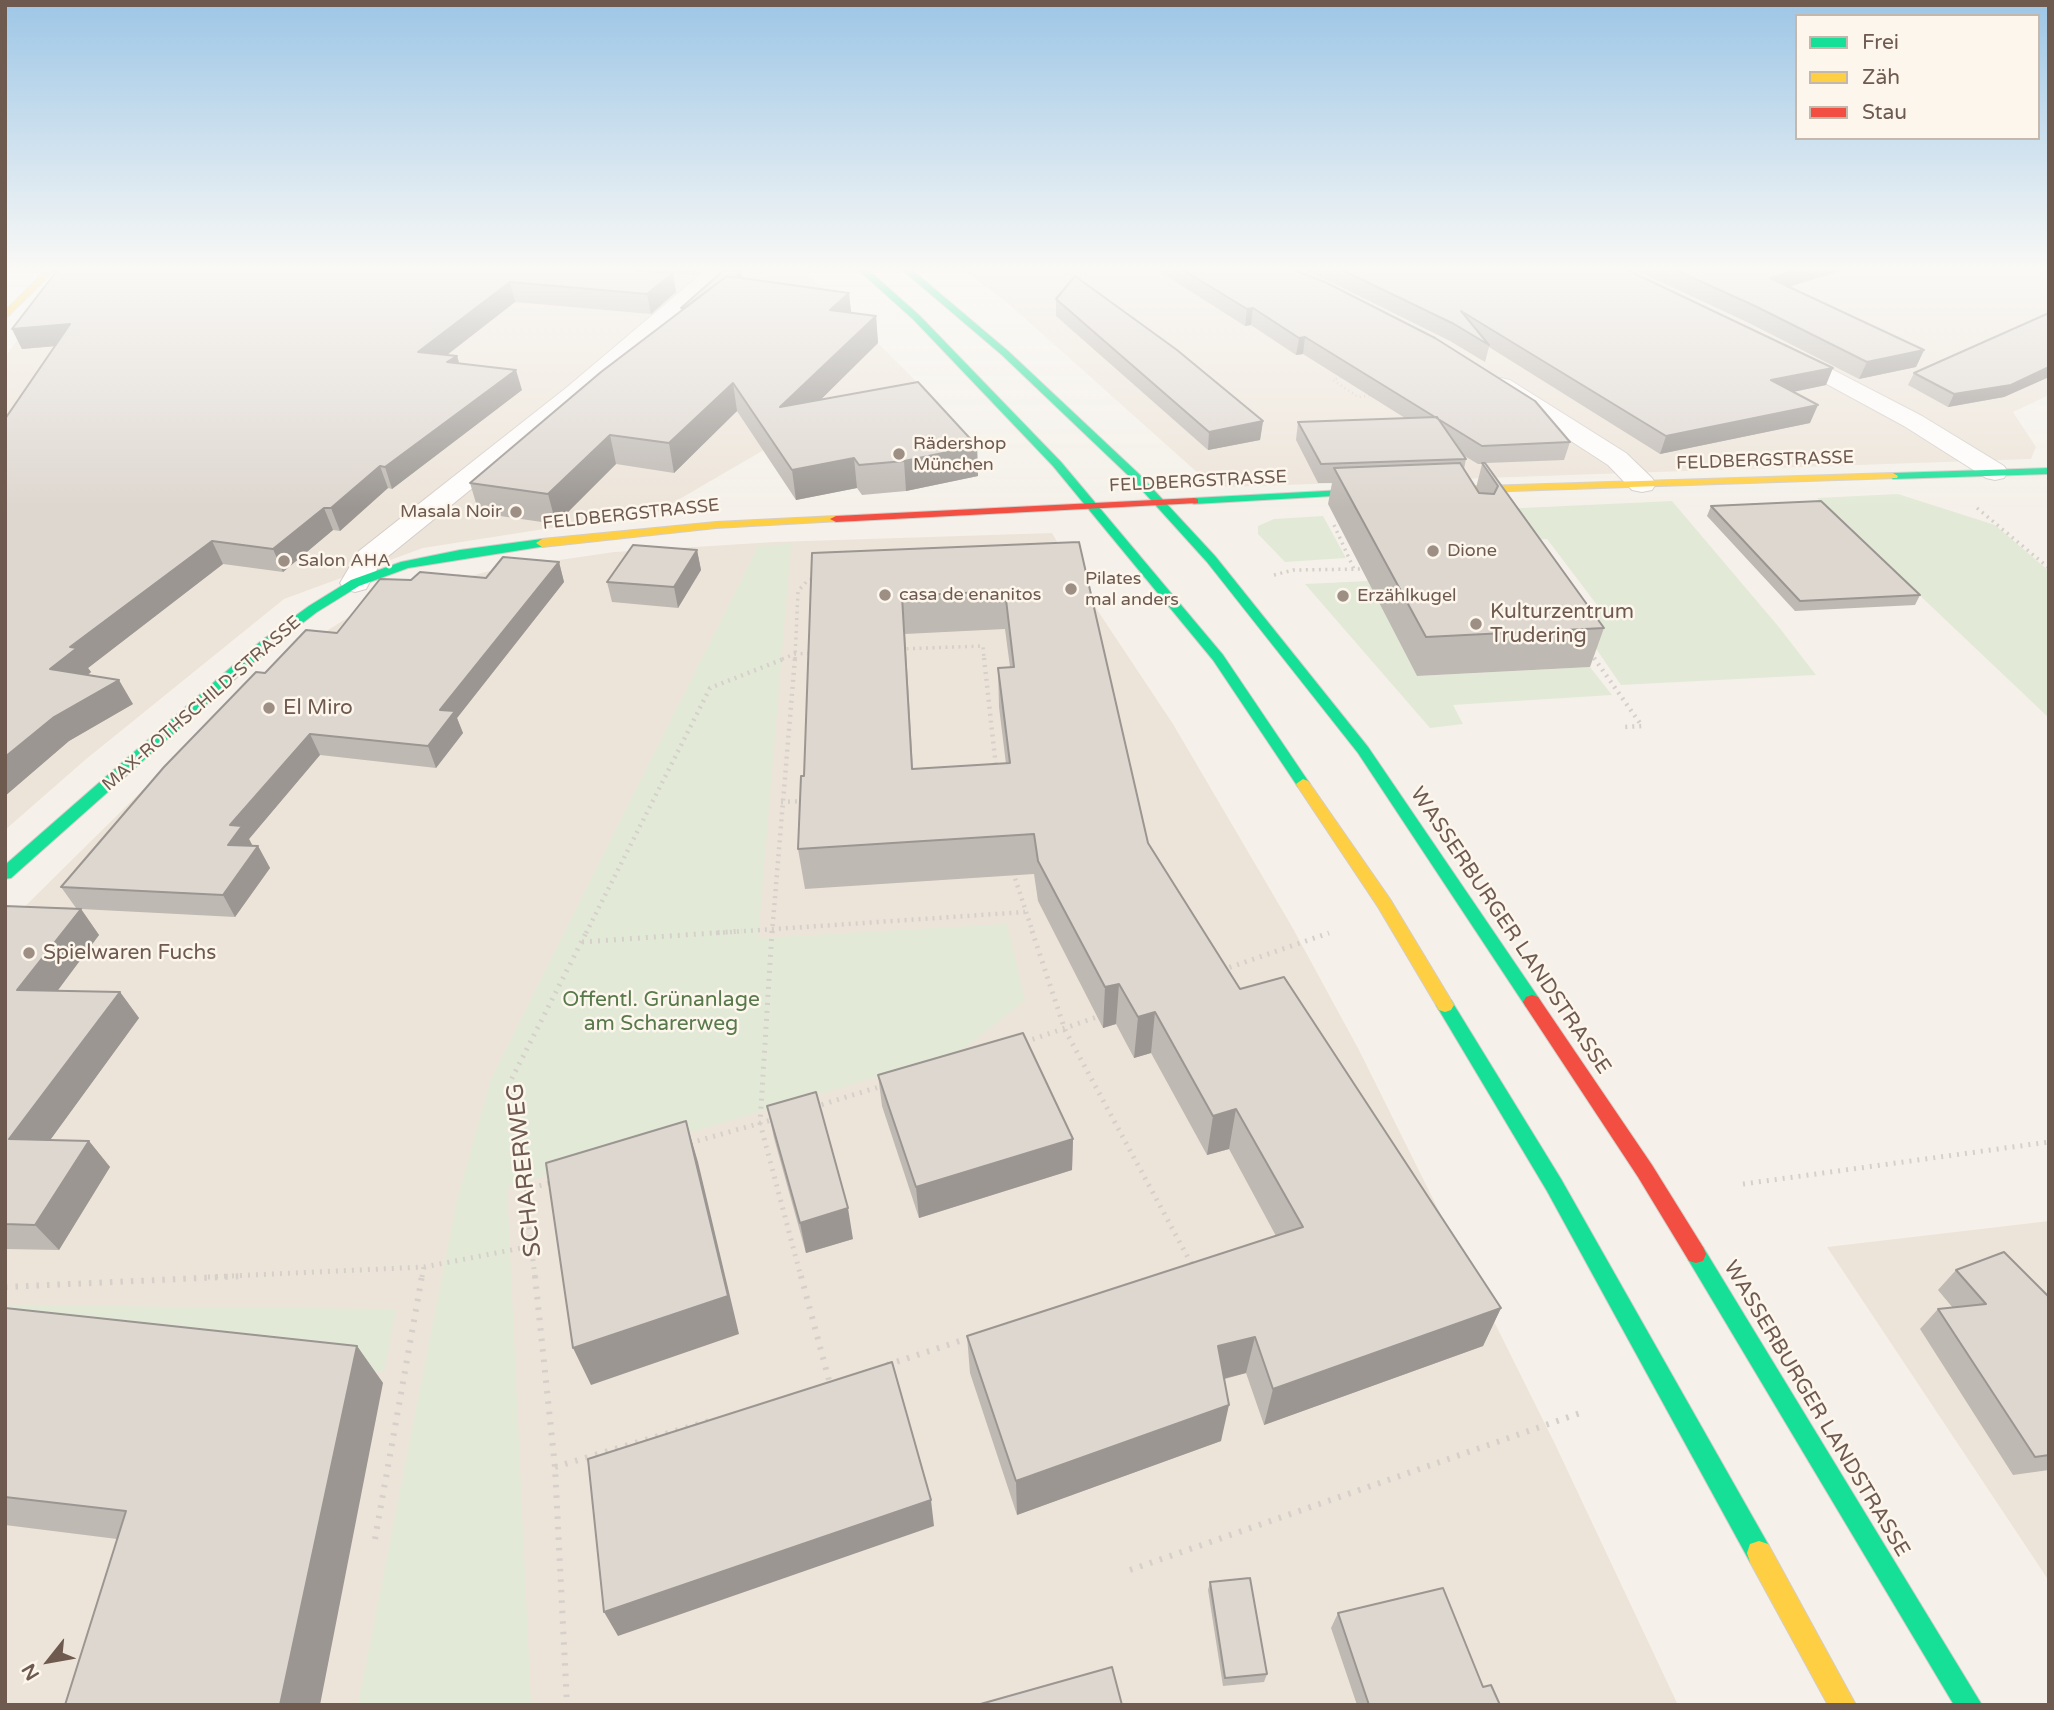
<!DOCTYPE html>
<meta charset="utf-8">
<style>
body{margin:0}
#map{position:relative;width:2054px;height:1710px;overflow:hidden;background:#f5f1ea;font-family:"Varela Round",sans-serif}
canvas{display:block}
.frame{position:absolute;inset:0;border:7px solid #6f5a4f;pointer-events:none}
.legend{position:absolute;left:1795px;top:14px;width:245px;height:126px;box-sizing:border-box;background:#fcf6ec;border:2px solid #c4b8ad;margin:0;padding:9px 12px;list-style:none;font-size:21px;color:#6f5a4f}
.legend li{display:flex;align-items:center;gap:14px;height:35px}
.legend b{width:35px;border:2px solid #c4b8ad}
.north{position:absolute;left:14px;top:1626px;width:70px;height:70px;-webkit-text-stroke:5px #fcf6ec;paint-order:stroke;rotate:239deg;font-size:19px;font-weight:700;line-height:28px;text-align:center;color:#6f5a4f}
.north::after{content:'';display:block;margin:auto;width:24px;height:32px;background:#6f5a4f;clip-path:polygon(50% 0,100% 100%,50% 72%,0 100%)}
</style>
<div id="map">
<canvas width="2054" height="1710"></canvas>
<div class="frame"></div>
<ul class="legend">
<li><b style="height:9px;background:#16e098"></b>Frei</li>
<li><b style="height:9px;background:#ffcf43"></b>Zäh</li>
<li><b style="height:9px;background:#f24e42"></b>Stau</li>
</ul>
<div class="north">N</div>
</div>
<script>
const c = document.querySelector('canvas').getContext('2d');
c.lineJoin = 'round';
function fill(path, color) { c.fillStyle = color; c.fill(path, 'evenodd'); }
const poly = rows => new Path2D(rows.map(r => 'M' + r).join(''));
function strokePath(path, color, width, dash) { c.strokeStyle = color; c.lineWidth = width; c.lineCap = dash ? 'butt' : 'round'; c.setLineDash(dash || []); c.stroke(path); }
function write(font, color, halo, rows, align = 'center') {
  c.font = font + ' "Varela Round",sans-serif'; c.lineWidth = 5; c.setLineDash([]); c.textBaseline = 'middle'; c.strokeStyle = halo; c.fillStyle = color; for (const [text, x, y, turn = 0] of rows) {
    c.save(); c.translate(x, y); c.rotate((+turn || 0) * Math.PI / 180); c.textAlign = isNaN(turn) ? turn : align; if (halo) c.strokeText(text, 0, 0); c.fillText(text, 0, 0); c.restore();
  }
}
const residential = poly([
 [82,268,802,268,924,389,843,404,659,511,423,548,284,599,85,760,5,830,5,357,31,322],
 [961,268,2049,268,2049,395,2013,412,2036,447,2031,459,1228,487,1209,483,1011,306],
 [1052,533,1092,602,1173,724,1291,925,1359,1050,1555,1444,1678,1705,5,1705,5,926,177,756,309,642,390,591,460,574,463,578,497,569,614,552,774,542],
 [2049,1221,2049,1581,1827,1247]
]);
const green = poly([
 [1898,494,1995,525,2049,571,2049,718,1817,498],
 [1672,501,1778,626,1816,675,1621,685,1570,611,1600,609,1547,539,1521,540,1500,509],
 [1323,516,1346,558,1285,562,1258,534,1258,526,1274,519],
 [791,544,758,938,1007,924,1025,1000,960,1052,507,1187,531,1705,358,1705,457,1200,491,1079,758,546],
 [1368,581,1417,676,1590,667,1612,695,1453,705,1463,724,1430,728,1305,584],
 [5,1305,396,1309,384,1372,5,1329]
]);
const pathFar4 = poly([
 [1341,377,1333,380,1358,397,1373,395]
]);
const pathFar3 = poly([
 [1977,508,2049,568],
 [1334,525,1354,569],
 [1274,575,1293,570,1362,569],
 [900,649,983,646,984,659],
 [1592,654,1596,659],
 [782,659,795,654,815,653],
 [795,659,798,591,808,580,814,579]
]);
const pathFar2 = poly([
 [984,658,996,767],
 [1594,658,1642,726,1624,727],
 [781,802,804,801],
 [1013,872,1033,933],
 [586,933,710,688,786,658],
 [716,933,1025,912],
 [772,933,795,658]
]);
const pathFar1 = poly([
 [772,931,760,1123,801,1277],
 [1032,931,1065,1030,1192,1265,1190,1266],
 [582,942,742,931],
 [1222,970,1329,933],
 [1025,1042,1097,1017],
 [814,1107,882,1086],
 [690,1143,775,1119],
 [1743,1184,2049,1142],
 [524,1190,553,1182],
 [208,1277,424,1267,532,1246],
 [422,1277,424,1267],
 [535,1277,511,1080,587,931]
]);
const path = poly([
 [535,1276,555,1467,567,1705],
 [801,1276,830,1384],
 [5,1287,245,1276],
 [887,1365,972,1337],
 [555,1467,712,1420],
 [375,1539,422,1276],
 [1130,1570,1583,1412]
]);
const street = poly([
 [708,268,731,268,584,398,381,562,366,589,355,592,344,589,340,583,359,551,566,388,708,268],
 [1785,345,1922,416,2004,466,2008,472,2004,478,1995,480,1986,478,1904,426,1777,357,1773,352,1777,347,1785,345],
 [1501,378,1510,380,1626,453,1652,478,1656,484,1652,490,1642,492,1632,490,1608,465,1492,390,1489,385,1492,380,1501,378]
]);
const fast = poly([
 [856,268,866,268,919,315,1061,462,1223,655,1308,781,1310,784,1308,787,1298,787,1213,660,1053,466,913,319,856,268],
 [900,268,910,268,1008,351,1139,474,1215,556,1368,747,1538,997,1541,1002,1538,1007,1526,1007,1358,753,1207,562,1131,478,1002,355,900,268],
 [2049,468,2049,474,1893,479,1888,476,1893,473,2049,468],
 [1381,488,1387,491,1385,493,1194,504,1188,501,1194,498,1381,488],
 [542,539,546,540,546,546,408,568,359,586,317,612,271,647,11,878,5,879,5,865,261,641,309,606,351,580,401,562,460,550,542,539],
 [1445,998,1451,1000,1561,1179,1768,1544,1771,1553,1768,1562,1759,1565,1750,1562,1547,1191,1436,1005,1439,1000,1445,998],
 [1696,1245,1703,1247,1982,1705,1954,1705,1689,1261,1686,1254,1689,1247,1696,1245]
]);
const slow = poly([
 [48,268,57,268,5,319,5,311,48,268],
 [1893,473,1898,476,1897,478,1452,493,1446,490,1452,487,1893,473],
 [836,516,842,519,840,521,716,528,542,547,536,543,542,539,716,522,836,516],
 [1303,779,1308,781,1390,899,1451,1000,1454,1005,1451,1010,1445,1012,1439,1010,1378,907,1296,784,1303,779],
 [1759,1541,1768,1544,1856,1705,1828,1705,1750,1562,1747,1553,1750,1544,1759,1541]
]);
const jam = poly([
 [1194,498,1198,499,1198,503,836,522,830,519,836,516,1194,498],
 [1532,995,1538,997,1652,1165,1703,1247,1706,1254,1703,1261,1696,1263,1689,1261,1638,1177,1526,1007,1523,1002,1526,997,1532,995]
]);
const wall = poly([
 [59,268,695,268,696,275,673,273,676,292,651,314,515,302,447,355,457,356,459,363,522,390,392,489,388,488,340,531,333,530,283,572,223,564,88,668,91,672,88,675,133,704,69,741,5,796,5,419,55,346,22,349,12,329],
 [1154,268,1289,268,1570,442,1564,460,1486,463,1604,628,1590,667,1417,676,1328,504,1332,483,1318,483,1296,440,1298,422,1405,418,1303,354,1296,355,1251,325,1245,326],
 [1463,455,1478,464,1482,464,1476,488,1464,469,1466,459],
 [1298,268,1623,268,1826,385,1793,392,1810,423,1660,454,1489,347,1485,362,1450,341,1339,286],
 [1631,268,1850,268,1789,287,1924,350,1916,367,1859,379,1749,323],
 [741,271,742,278,849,293,851,313,876,316,878,343,820,400,977,446,978,476,906,491,862,495,857,488,796,500,737,411,674,473,616,464,556,524,479,513,470,483,681,311,681,308],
 [1056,299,1263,421,1260,440,1208,450,1056,316],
 [2049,313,2049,377,2004,397,1948,407,1908,385,1914,373],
 [1711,506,1920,595,1915,605,1795,611,1707,516],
 [1079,542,1148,843,1240,989,1501,1308,1483,1346,1264,1425,1246,1373,1225,1379,1221,1441,1017,1515,970,1373,967,1336,1276,1236,1229,1149,1207,1155,1151,1053,1134,1058,1116,1024,1103,1028,1038,901,1034,874,805,889,798,849,804,776,812,553],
 [1005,629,1010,667,998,668,999,707,1006,764,913,769,905,634],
 [697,550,701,570,678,608,612,602,607,582],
 [559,562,564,582,457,718,463,733,436,768,320,755,249,839,253,846,258,846,270,868,235,917,81,909,99,935,57,991,120,992,139,1018,50,1140,89,1141,110,1167,59,1250,5,1249,5,906,76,908,61,887,265,673,337,633,411,580,486,578],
 [878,1075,1073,1139,1072,1170,919,1218,882,1106],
 [767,1106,853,1239,806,1253,774,1138],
 [1956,1270,2049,1297,2049,1470,2013,1475,1920,1329,1938,1309,1953,1308,1938,1290],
 [5,1308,357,1346,383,1383,117,1539,5,1525],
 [1210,1582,1267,1674,1264,1682,1223,1686,1208,1590],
 [1338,1613,1483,1687,1500,1705,1357,1705,1331,1628]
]);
const shadedWall = poly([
 [1804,268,1850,268,1764,294,1770,278],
 [741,271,742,280,701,310],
 [673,273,676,292,651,314,647,294],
 [510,282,515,302,425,372,418,352],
 [849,293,852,319,830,310],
 [1253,308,1251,325,1245,326,1247,309],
 [876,316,878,343,784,436,780,407],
 [70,324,80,344,22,349,12,329],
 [1305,337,1303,354,1296,355,1299,338],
 [1924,350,1916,367,1859,379,1867,362],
 [457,356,463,376,447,362],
 [2049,367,2049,377,2004,397,1948,407,1954,394],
 [1833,368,1826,385,1764,398,1771,380],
 [516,370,522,390,392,489,385,467],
 [733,383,737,411,674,473,669,443],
 [1818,405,1810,423,1660,454,1666,436],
 [1263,421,1260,440,1208,450,1209,432],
 [610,435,616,464,556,524,548,494],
 [977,446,978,476,906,491,904,461],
 [854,458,857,488,796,500,792,470],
 [380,466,388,488,340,531,331,508],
 [324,508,333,530,283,572,273,549],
 [212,541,223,564,88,668,91,672,65,693,50,669,70,647],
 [697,550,701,570,678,608,674,587],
 [559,562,564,582,457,718,463,733,436,768,428,746,440,710],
 [119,680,133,704,69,741,5,796,5,757,54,717],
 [310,734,320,755,249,839,253,847,228,845,230,825],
 [258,846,270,868,235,917,223,895],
 [81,909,99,935,38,1017,17,990],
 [1119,984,1116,1024,1103,1028,1105,987],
 [120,992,139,1018,32,1165,9,1139],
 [1155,1012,1151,1053,1134,1058,1138,1017],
 [1236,1109,1229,1149,1207,1155,1213,1116],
 [686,1121,698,1162,739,1334,591,1385,573,1348],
 [1073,1139,1072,1170,919,1218,916,1187],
 [89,1141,110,1167,59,1250,35,1225],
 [848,1208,853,1239,806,1253,800,1223],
 [1501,1308,1483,1346,1264,1425,1273,1389],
 [1255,1337,1246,1373,1211,1382,1218,1346],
 [357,1346,383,1383,320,1705,280,1705],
 [1229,1405,1221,1441,1017,1515,1016,1481],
 [931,1500,934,1526,618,1636,604,1612]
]);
const building = poly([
 [59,268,605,268,673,273,647,294,510,282,418,352,457,356,447,362,516,370,385,467,380,466,331,508,324,508,273,549,212,541,70,647,77,648,50,669,119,680,54,717,5,757,5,419,70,324,12,329,59,268],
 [1180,268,1289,268,1325,282,1435,338,1535,401,1570,442,1482,446,1305,337,1299,338,1253,308,1247,309,1180,268],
 [1338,268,1623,268,1833,368,1771,380,1818,405,1666,436,1461,311,1489,345,1454,324,1338,268],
 [1671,268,1804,268,1770,278,1924,350,1867,362,1755,306,1671,268],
 [724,270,741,271,735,277,727,276,684,308,681,308,724,270],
 [727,276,849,293,830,310,876,316,780,407,918,382,977,446,904,461,859,465,854,458,792,470,733,383,669,443,610,435,548,494,470,483,601,372,727,276],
 [1075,276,1177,350,1263,421,1209,432,1056,299,1075,276],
 [2049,313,2049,367,2011,385,1954,394,1914,373,2049,313],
 [1437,417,1466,459,1321,464,1298,422,1437,417],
 [1460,463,1479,493,1494,494,1498,486,1482,463,1485,463,1604,628,1426,637,1334,468,1460,463],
 [1821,501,1920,595,1800,601,1711,506,1821,501],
 [1079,542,1148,843,1240,989,1284,977,1501,1308,1273,1389,1255,1337,1218,1346,1229,1405,1016,1481,967,1336,1303,1227,1236,1109,1213,1116,1155,1012,1138,1017,1119,984,1105,987,1038,861,1034,834,798,849,801,776,804,776,812,553,1079,542],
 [1005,591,1014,667,998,668,1010,763,912,769,902,596,1005,591],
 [633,545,697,550,674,587,607,582,633,545],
 [503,557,559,562,440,710,455,711,428,746,310,734,230,825,242,826,228,845,258,846,223,895,61,887,164,767,256,672,265,673,306,630,337,633,380,579,411,580,420,572,486,578,503,557],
 [5,906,81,909,17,990,120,992,9,1139,89,1141,35,1225,5,1224,5,906],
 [1023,1033,1073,1139,916,1187,878,1075,1023,1033],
 [816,1092,848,1208,800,1223,767,1106,816,1092],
 [686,1121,728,1296,573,1348,546,1163,686,1121],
 [2004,1252,2049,1297,2049,1455,2035,1457,1938,1309,1986,1304,1956,1270,2004,1252],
 [5,1308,357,1346,280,1705,65,1705,126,1511,5,1497,5,1308],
 [892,1362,931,1500,604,1612,588,1459,892,1362],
 [1250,1578,1267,1674,1225,1678,1210,1582,1250,1578],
 [1443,1588,1483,1687,1491,1685,1500,1705,1369,1705,1338,1613,1443,1588],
 [1112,1667,1122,1705,977,1705,1112,1667]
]);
const markers = [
 [899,454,7,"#9e8f85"],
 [516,512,7,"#9e8f85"],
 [1433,551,7,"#9e8f85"],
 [284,561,7,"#9e8f85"],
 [1071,589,7,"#9e8f85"],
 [885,595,7,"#9e8f85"],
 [1343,596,7,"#9e8f85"],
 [1476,624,7,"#9e8f85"],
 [269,708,7,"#9e8f85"],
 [29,953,7,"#9e8f85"]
];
const farPoinames = [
 ["Rädershop",913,444],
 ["München",913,465],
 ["Masala Noir",502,512,"right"],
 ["Dione",1447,551],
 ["Salon AHA",298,561],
 ["Pilates",1085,579],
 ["mal anders",1085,600],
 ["casa de enanitos",899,595],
 ["Erzählkugel",1357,596]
];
const farStreetnames = [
 ["FELDBERGSTRASSE",1765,461,-2],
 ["FELDBERGSTRASSE",1198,482,-3],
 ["FELDBERGSTRASSE",631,515,-6],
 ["MAX-ROTHSCHILD-STRASSE",202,704,-41]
];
const poiNames = [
 ["Kulturzentrum",1490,612],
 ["Trudering",1490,636],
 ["El Miro",283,708],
 ["Spielwaren Fuchs",43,953]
];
const streetNames = [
 ["WASSERBURGER LANDSTRASSE",1510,931,56],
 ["WASSERBURGER LANDSTRASSE",1816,1409,59]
];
const parkNames = [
 ["Offentl. Grünanlage",661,1000],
 ["am Scharerweg",661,1024]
];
const nearStreetnames = [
 ["SCHARERWEG",525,1170,-96]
];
fill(residential, '#ede4d9');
fill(green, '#e2ead7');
strokePath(street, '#d4cec9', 2);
strokePath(fast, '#d4cdc7', 2);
strokePath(slow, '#d4cdc7', 2);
strokePath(jam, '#d4cdc7', 2);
strokePath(pathFar4, '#d6d0cb', 2.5, [1, 3.5]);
strokePath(pathFar3, '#d6d0cb', 3.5, [2, 4.5]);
strokePath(pathFar2, '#d6d0cb', 4.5, [2, 5]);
strokePath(pathFar1, '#d6d0cb', 5, [2, 6]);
strokePath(path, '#d6d0cb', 6, [2.5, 8]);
fill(street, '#fefdfc');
fill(fast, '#16e098');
fill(slow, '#ffcf43');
fill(jam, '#f24e42');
fill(wall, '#bfb9b3');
fill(shadedWall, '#9b9692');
fill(building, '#ded7d0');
strokePath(building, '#9b9692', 2);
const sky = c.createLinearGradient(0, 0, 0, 508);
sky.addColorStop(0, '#9dc6e6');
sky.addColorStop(0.53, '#faf9f6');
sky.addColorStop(1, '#faf9f600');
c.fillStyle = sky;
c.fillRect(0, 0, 2054, 508);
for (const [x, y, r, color] of markers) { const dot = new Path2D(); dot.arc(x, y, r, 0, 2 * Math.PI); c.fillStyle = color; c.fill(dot); strokePath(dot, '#fcf6ec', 2.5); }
write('18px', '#6f5a4f', '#fcf6ec', farPoinames, 'left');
write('18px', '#6f5a4f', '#fcf6ec', farStreetnames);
write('21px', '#6f5a4f', '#fcf6ec', poiNames, 'left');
write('21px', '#6f5a4f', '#fcf6ec', streetNames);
write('21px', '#58794b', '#fcf6ec', parkNames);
write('24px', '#6f5a4f', '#fcf6ec', nearStreetnames);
</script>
